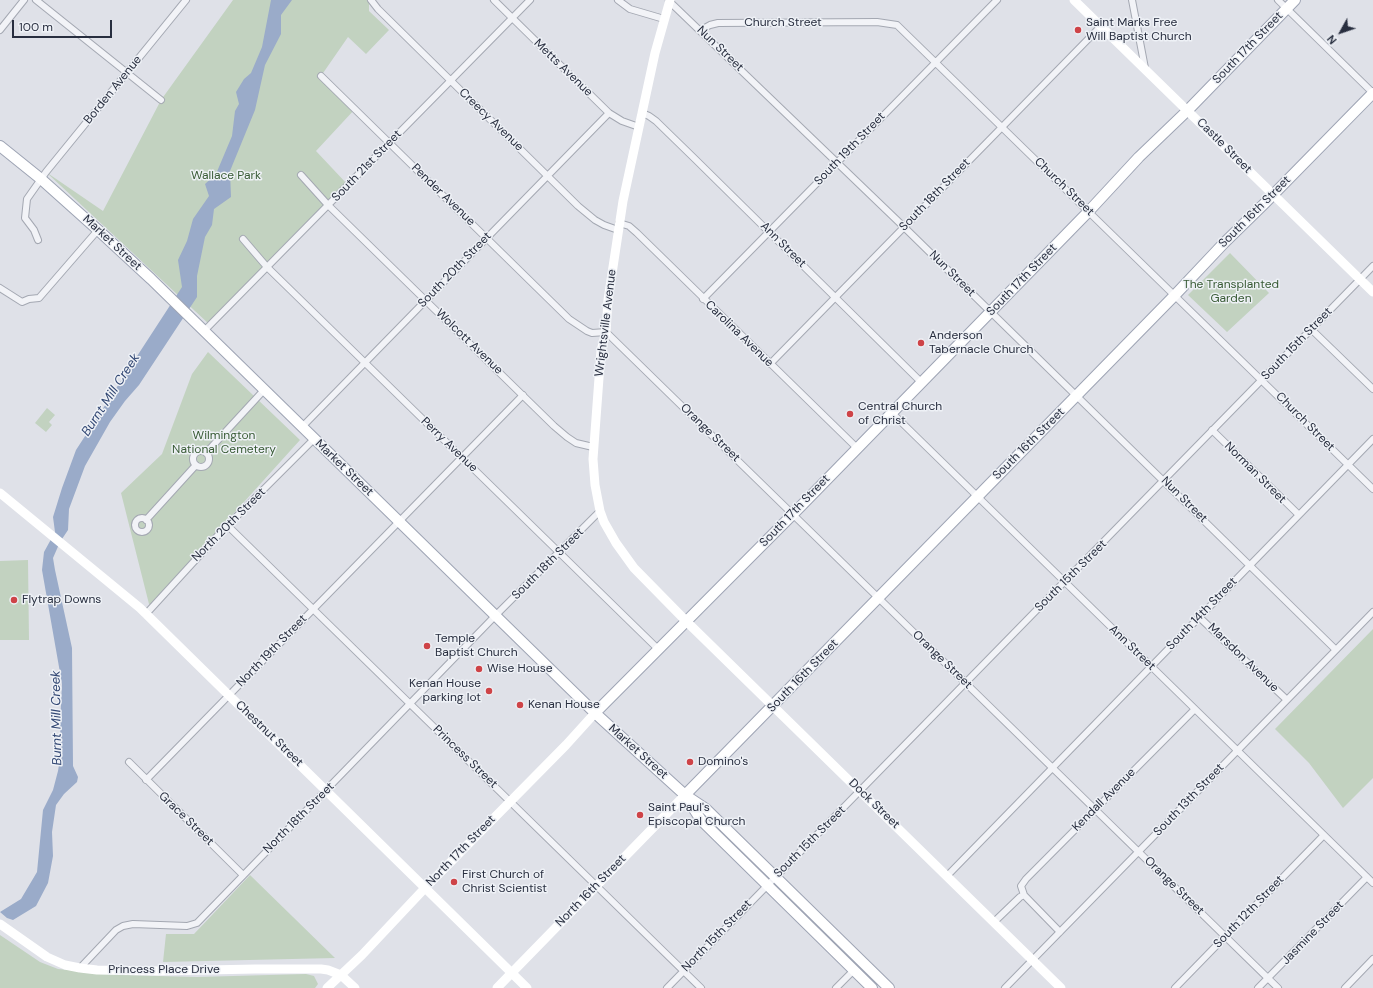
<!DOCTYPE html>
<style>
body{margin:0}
#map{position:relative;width:1373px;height:988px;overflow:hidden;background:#dfe1e8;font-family:"DM Sans",sans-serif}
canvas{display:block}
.north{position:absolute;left:1321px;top:12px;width:40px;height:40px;-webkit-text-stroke:3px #eef1f6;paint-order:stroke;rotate:230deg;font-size:11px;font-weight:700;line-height:16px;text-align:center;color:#282e3f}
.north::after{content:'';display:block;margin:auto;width:14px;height:18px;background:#282e3f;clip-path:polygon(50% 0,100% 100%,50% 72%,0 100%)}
.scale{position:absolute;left:12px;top:20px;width:100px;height:18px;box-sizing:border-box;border:2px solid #282e3f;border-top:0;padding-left:5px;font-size:12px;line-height:14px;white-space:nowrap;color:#282e3f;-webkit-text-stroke:3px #eef1f6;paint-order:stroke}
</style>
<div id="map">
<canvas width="1373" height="988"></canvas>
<div class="north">N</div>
<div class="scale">100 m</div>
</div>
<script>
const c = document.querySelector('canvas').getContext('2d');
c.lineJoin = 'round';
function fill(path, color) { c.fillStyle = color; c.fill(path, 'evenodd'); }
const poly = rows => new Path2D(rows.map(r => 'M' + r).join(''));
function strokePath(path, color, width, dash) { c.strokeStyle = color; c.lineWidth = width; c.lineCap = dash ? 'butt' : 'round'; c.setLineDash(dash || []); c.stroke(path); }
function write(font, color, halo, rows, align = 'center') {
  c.font = font + ' "DM Sans",sans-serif'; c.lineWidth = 3; c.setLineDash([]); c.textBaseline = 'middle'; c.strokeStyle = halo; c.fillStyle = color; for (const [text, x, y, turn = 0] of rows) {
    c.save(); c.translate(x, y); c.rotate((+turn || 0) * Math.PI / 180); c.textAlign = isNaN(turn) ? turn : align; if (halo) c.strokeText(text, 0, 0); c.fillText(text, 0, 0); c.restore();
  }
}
const green = poly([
 [233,0,369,0,369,11,389,30,366,54,348,37,321,76,355,109,316,151,348,185,210,325,46,172,103,211,161,100],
 [1230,253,1269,293,1227,332,1188,295],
 [208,352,300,440,151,605,149,604,121,493,162,454,192,374],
 [47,408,55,415,49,422,52,425,46,432,35,423],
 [28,560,29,640,0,640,0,561],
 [1373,629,1373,778,1343,808,1309,763,1275,729],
 [250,875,335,958,163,962,166,934,194,934],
 [0,935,40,962,58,969,120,975,197,977,306,974,314,976,318,984,315,988,0,988]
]);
const water = poly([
 [271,0,292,0,281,15,281,34,265,65,255,110,230,171,231,197,214,209,212,225,205,237,197,276,197,297,139,385,125,401,110,422,85,466,69,509,68,530,60,542,53,558,55,570,72,648,73,766,78,777,77,782,64,794,56,805,52,832,53,856,48,883,36,906,13,920,7,918,0,912,21,899,37,872,43,810,53,790,58,771,61,752,60,724,62,684,42,570,44,552,55,532,53,517,62,488,76,450,182,287,178,260,187,241,193,219,209,196,205,184,216,174,232,136,235,111,239,104,236,92,244,79,251,73,262,47]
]);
const street = poly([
 [36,0,161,100],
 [371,0,378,9,578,206,595,220,604,225,618,230],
 [494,0,609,113,622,121,639,127],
 [618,0,630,9,664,19],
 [1132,0,1145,68],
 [1278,0,1373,93],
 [669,1,904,227,1336,650],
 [0,30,24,0],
 [701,30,710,25,718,23,877,22,897,25,1373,489],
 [321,76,569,319,587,331,592,333,606,332,1278,988],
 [642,113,649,116,656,121,695,159,921,382],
 [301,175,328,205,554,426,567,437,576,443,593,447],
 [619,223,629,226,637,233,857,448],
 [243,239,267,267,658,649],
 [38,240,34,230,25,218,27,199,46,172,186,0],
 [0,288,22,302,29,299,39,298,98,230],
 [703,299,997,0],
 [1311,329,1373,389],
 [204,331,530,0],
 [770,364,1101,26],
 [892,413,1373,883],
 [302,427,609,113],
 [1212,430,1299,515],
 '193 459a8 8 0 1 1 16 0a8 8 0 1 1-16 0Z',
 [206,453,264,390],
 '135 525a7 7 0 1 1 14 0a7 7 0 1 1-14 0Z',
 [146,520,196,465],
 [228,526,701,988],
 [146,614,221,532,314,439],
 [1199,617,1287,700],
 [129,762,243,875],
 [146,780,523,395],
 [947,876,1373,439],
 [994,922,1020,897,1024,895],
 [1060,932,1024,895,1021,886,1026,879,1195,709],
 [80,968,116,930,123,926,133,924,187,926,197,923,495,616,600,511],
 [667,988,1373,266],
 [836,988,854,970],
 [1005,988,1373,612],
 [1175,988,1324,835],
 [1258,988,1367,877],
 [1345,988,1373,959]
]);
const secondary = poly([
 [670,0,655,53,623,201,608,300,606,332,601,351,593,459,595,485,600,511,604,522,616,543,634,568,686,621,1061,988],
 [1074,0,1373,292],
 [0,493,140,608,527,988],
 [0,924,47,957,65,965,80,968,97,970,159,971,255,969,321,969,328,970,341,975,355,988],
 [327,988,362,955,425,888,566,745,595,713],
 [497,988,685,795]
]);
const primary = poly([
 [0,146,41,179,98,230,151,279,595,713,685,795,706,809,889,988],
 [595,713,801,506,1089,211,1139,157,1188,110,1295,0],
 [685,795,1175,295,1224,243,1265,203,1373,93],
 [687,798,701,820,872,988]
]);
const markers = [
 [1078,30,4,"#ce4347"],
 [921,343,4,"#ce4347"],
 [850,414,4,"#ce4347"],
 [14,600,4,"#ce4347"],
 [427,646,4,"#ce4347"],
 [479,669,4,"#ce4347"],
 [489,691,4,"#ce4347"],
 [520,705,4,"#ce4347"],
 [690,762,4,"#ce4347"],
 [640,815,4,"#ce4347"],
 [454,882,4,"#ce4347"]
];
const streetNames = [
 ["Church Street",783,23],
 ["South 17th Street",1248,48,-46],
 ["Nun Street",720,49,44],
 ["Metts Avenue",563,68,44],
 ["Borden Avenue",113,90,-51],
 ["Creecy Avenue",491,120,44],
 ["Castle Street",1224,146,45],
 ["South 19th Street",850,149,-46],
 ["South 21st Street",367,166,-46],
 ["Church Street",1064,187,44],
 ["Pender Avenue",443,195,44],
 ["South 18th Street",935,195,-46],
 ["South 16th Street",1255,212,-45],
 ["Market Street",112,243,43],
 ["Ann Street",783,245,45],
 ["South 20th Street",455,270,-46],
 ["Nun Street",952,274,45],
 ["South 17th Street",1022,280,-46],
 ["Wrightsville Avenue",606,323,-83],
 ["Carolina Avenue",739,334,44],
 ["Wolcott Avenue",469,342,44],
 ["South 15th Street",1297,344,-46],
 ["Church Street",1305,422,45],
 ["Orange Street",710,433,44],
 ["South 16th Street",1029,444,-45],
 ["Perry Avenue",449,445,44],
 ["Market Street",344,468,44],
 ["Norman Street",1255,473,45],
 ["Nun Street",1184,500,45],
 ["South 17th Street",795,511,-46],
 ["North 20th Street",229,525,-45],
 ["South 18th Street",548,564,-45],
 ["South 15th Street",1071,576,-45],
 ["South 14th Street",1202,614,-46],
 ["Ann Street",1132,648,44],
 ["North 19th Street",272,651,-46],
 ["Marsdon Avenue",1243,658,44],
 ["Orange Street",942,660,44],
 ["South 16th Street",803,676,-46],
 ["Chestnut Street",269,734,44],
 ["Market Street",638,752,42],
 ["Princess Street",465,757,44],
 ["Kendall Avenue",1104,800,-45],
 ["South 13th Street",1189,800,-46],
 ["Dock Street",874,804,44],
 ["North 18th Street",299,818,-45],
 ["Grace Street",186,819,44],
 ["South 15th Street",810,842,-45],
 ["North 17th Street",461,851,-46],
 ["Orange Street",1174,886,44],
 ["North 16th Street",591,891,-46],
 ["South 12th Street",1249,912,-46],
 ["Jasmine Street",1313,933,-46],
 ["North 15th Street",717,936,-46],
 ["Princess Place Drive",164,970]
];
const poiNames = [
 ["Saint Marks Free",1086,23],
 ["Will Baptist Church",1086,37],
 ["Anderson",929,336],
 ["Tabernacle Church",929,350],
 ["Central Church",858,407],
 ["of Christ",858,421],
 ["Flytrap Downs",22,600],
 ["Temple",435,639],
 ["Baptist Church",435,653],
 ["Wise House",487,669],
 ["Kenan House",481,684,"right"],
 ["parking lot",481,698,"right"],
 ["Kenan House",528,705],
 ["Domino's",698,762],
 ["Saint Paul's",648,808],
 ["Episcopal Church",648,822],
 ["First Church of",462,875],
 ["Christ Scientist",462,889]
];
const parkNames = [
 ["Wallace Park",226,176],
 ["The Transplanted",1231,285],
 ["Garden",1231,299],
 ["Wilmington",224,436],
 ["National Cemetery",224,450]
];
const waterNames = [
 ["Burnt Mill Creek",111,395,-57],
 ["Burnt Mill Creek",57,718,-91]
];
fill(green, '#c2d2c0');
fill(water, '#9aabc9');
strokePath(street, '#a4a8b2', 8);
strokePath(primary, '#9ea4b4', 12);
strokePath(street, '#f2f3f7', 6);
strokePath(secondary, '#fff', 9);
strokePath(primary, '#fff', 10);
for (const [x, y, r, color] of markers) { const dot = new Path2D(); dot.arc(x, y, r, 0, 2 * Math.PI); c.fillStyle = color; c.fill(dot); strokePath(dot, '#eef1f6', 1.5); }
write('12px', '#282e3f', '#eef1f6', streetNames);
write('12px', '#282e3f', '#eef1f6', poiNames, 'left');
write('12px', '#385b35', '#eef1f6', parkNames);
write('italic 13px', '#324773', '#eef1f6', waterNames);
</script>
